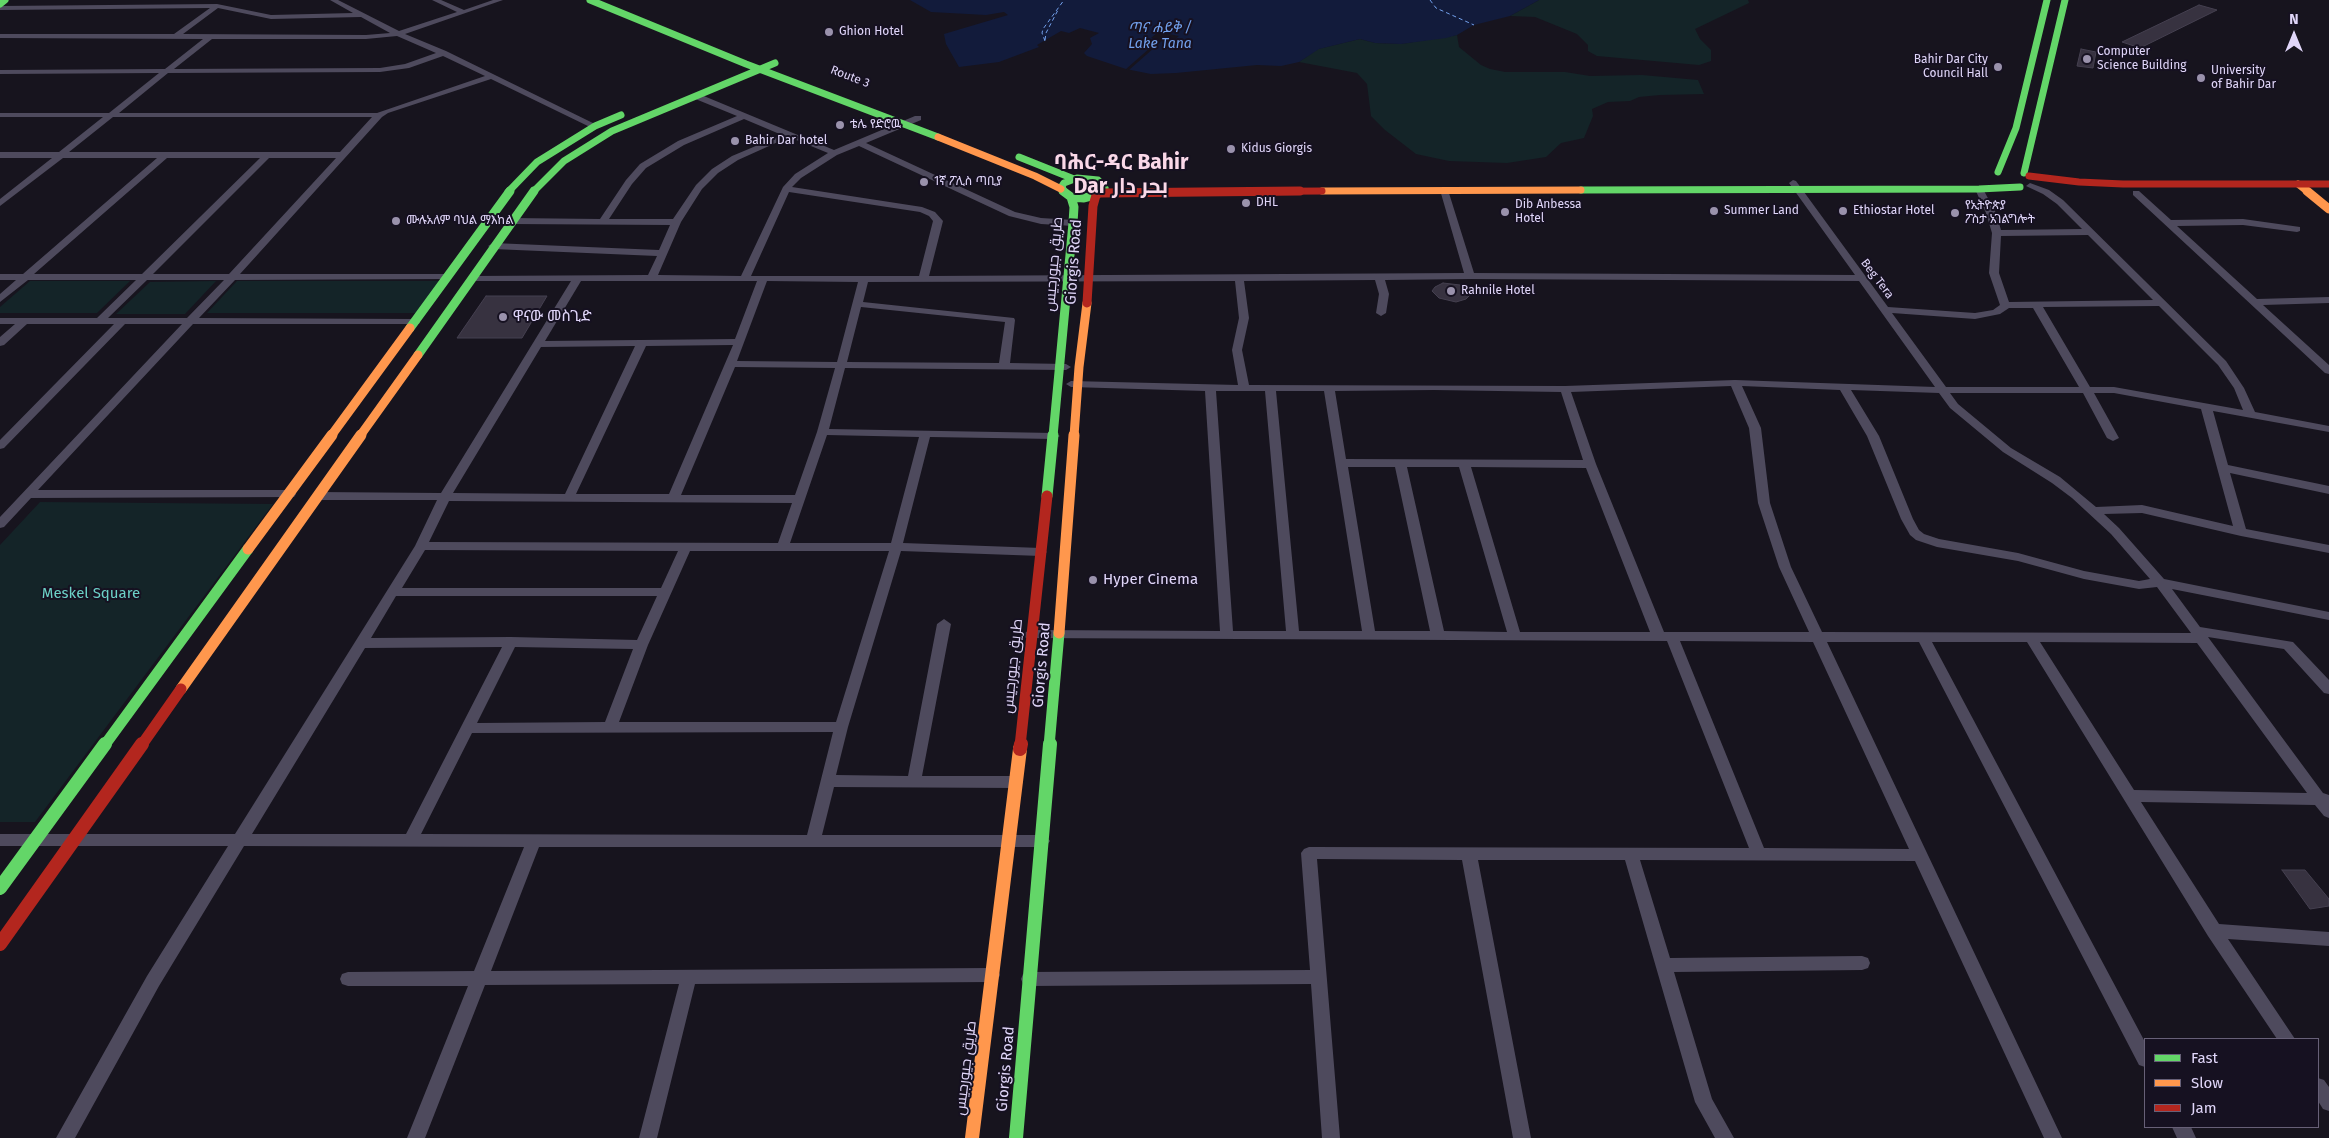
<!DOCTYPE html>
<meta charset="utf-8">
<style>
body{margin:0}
#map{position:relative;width:2329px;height:1138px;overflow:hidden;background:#17141e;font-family:"Fira Sans",sans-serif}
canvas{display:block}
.legend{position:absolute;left:2144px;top:1038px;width:175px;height:90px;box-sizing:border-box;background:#161121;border:1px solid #676077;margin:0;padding:6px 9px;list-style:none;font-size:15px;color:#e0d6f9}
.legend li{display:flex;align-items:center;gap:10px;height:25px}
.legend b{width:25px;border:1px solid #676077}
.north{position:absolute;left:2269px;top:10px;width:50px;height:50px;-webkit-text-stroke:4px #161121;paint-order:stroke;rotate:0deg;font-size:14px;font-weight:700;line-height:20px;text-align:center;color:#e0d6f9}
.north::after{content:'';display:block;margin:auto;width:18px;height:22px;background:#e0d6f9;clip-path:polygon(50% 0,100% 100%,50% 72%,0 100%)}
</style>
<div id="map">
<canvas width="2329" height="1138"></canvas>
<ul class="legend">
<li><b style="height:6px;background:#63d668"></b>Fast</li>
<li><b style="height:6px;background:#ff974d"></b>Slow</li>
<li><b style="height:6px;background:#b3261e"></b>Jam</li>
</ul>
<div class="north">N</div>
</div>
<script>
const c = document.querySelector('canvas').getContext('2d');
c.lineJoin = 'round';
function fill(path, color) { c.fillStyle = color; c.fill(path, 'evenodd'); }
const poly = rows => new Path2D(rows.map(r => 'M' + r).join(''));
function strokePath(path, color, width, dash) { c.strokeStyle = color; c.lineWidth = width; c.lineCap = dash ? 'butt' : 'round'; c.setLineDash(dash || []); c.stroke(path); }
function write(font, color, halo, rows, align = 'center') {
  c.font = font + ' "Fira Sans",Cairo,"Noto Sans Ethiopic",sans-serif'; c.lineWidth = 4; c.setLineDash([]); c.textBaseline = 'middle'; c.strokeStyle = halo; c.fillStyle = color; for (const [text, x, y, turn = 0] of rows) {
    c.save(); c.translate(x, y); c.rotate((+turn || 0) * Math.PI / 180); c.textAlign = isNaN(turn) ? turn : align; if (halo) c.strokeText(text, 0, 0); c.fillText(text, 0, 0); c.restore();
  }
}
const green = poly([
 [1539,0,1748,0,1749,3,1695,29,1700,39,1711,50,1711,61,1699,65,1597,56,1588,51,1588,45,1577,34,1535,17,1510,16],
 [1457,35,1459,47,1481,65,1490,69,1505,72,1565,72,1590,76,1642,75,1698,80,1704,94,1660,95,1639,97,1630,101,1608,102,1592,109,1593,116,1584,138,1561,143,1546,157,1507,163,1449,161,1416,154,1385,130,1371,116,1367,84,1357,73,1299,62,1318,49,1360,39,1375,43,1401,44],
 [30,281,130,281,97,313,0,313,0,307],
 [216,281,185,314,116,314,150,282],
 [237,281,443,281,419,313,207,313],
 [40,502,273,504,35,822,0,822,0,545]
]);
const water = poly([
 [910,0,1539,0,1510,16,1474,25,1457,35,1446,38,1401,44,1375,43,1360,39,1319,49,1299,62,1281,66,1257,65,1176,73,1151,74,1126,69,1087,56,1084,53,1092,44,1090,38,1099,33,1080,28,1069,33,1061,31,1037,45,1039,47,999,62,959,67,946,44,944,34,1008,15,1004,12,986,15,931,12]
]);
const pier = poly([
 [1158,32,1179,36,1172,42,1163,40,1129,70,1126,69,1159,40,1151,38]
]);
const ferry = poly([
 [1430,0,1436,8,1474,25],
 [1045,40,1046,33,1058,10],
 [1045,41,1042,33,1043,29,1064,0]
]);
const building = poly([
 [2199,5,2217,10,2140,48,2122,42,2199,5],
 [2081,49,2096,52,2093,68,2077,66,2081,49],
 [1443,283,1460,285,1468,290,1470,295,1466,299,1456,302,1439,298,1432,291,1435,287,1443,283],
 [486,296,547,296,522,338,457,338,486,296],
 [2282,870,2305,870,2329,899,2329,906,2310,909,2282,870]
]);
const street = poly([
 [330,0,338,0,399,31,457,12,432,0,441,0,464,10,493,0,503,0,405,34,446,51,599,126,592,128,491,79,388,113,382,117,240,274,447,274,450,275,450,279,235,280,199,318,415,319,420,322,419,324,193,324,38,490,290,490,294,491,296,494,294,497,31,498,4,527,0,528,0,517,182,324,125,324,4,448,0,449,0,440,114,324,27,324,4,345,0,346,0,337,15,324,0,324,0,318,97,318,136,280,28,280,0,302,0,294,16,280,0,280,0,274,23,274,157,158,63,158,0,206,0,199,52,158,0,158,0,152,59,152,103,117,0,117,0,113,109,113,159,73,0,74,0,70,165,69,203,39,0,38,0,34,174,34,210,8,0,10,0,6,217,4,271,15,353,13,330,0],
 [218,8,271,19,361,17,390,33,366,35,183,34,218,8],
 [397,36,436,53,405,64,380,68,174,69,212,39,366,39,397,36],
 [443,56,485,76,377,113,119,113,168,73,380,72,409,68,443,56],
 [113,117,372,117,340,152,69,152,113,117],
 [167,158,260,158,142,274,34,274,167,158],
 [269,158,336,158,229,274,153,274,269,158],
 [147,280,224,280,187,318,108,318,147,280],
 [693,94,699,94,834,150,915,116,921,116,921,120,866,143,1015,212,1041,218,1073,220,1078,223,1073,226,1041,224,1009,216,859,146,837,155,801,178,792,187,922,207,935,212,943,221,929,276,1464,273,1440,190,1444,187,1448,190,1474,273,1855,275,1789,183,1793,180,1796,181,1888,307,1975,313,1993,310,2000,305,1989,273,1992,233,1986,213,1975,189,1979,186,1983,189,1996,213,2001,230,2082,229,2057,204,2043,194,2026,186,2030,183,2049,190,2063,200,2226,361,2244,388,2255,412,2329,426,2329,432,2213,411,2228,465,2329,486,2329,494,2230,473,2246,529,2329,545,2329,553,2241,536,2142,513,2104,514,2119,528,2164,579,2329,612,2329,620,2172,589,2200,627,2293,642,2329,680,2329,694,2324,693,2284,649,2208,637,2323,793,2329,795,2329,818,2324,816,2315,805,2141,802,2219,924,2329,932,2329,946,2228,939,2295,1039,2277,1039,2208,936,2027,642,1932,642,2145,1042,2145,1067,2139,1065,1919,642,1827,642,2062,1138,2044,1138,1915,861,1640,860,1670,958,1862,956,1868,958,1870,963,1868,968,1862,970,1674,972,1712,1099,1734,1138,1715,1138,1695,1102,1625,860,1478,860,1531,1138,1513,1138,1462,860,1317,859,1340,1138,1322,1138,1311,984,1029,986,1023,984,1021,979,1023,974,1029,972,1310,970,1301,853,1304,849,1309,847,1749,848,1667,641,1026,638,1024,635,1026,632,1031,630,1220,631,1205,391,1071,387,1066,384,1071,381,1238,385,1232,350,1239,318,1235,281,868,282,863,302,1014,318,1015,320,1010,363,1066,364,1071,367,1066,370,845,368,829,429,1054,433,1060,436,1054,439,930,437,903,543,1041,548,1047,552,1041,556,901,551,848,727,836,775,908,776,937,624,944,619,951,624,922,776,1016,776,1021,778,1023,782,1021,786,1016,788,834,787,822,835,1042,835,1047,837,1050,841,1047,845,1042,847,539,847,491,971,992,968,998,970,1000,975,998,980,992,982,695,984,657,1138,639,1138,679,984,485,985,425,1138,407,1138,468,986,348,986,342,984,340,979,342,974,348,972,474,971,524,847,244,846,159,986,75,1138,56,1138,147,976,228,846,0,846,0,834,235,834,415,546,437,500,318,500,312,496,318,492,441,493,571,281,473,281,470,280,470,276,648,275,657,256,493,249,488,246,493,243,659,250,670,225,511,224,506,221,511,218,600,219,626,180,640,164,678,141,737,116,693,98,693,94],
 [744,119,782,135,732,156,712,169,696,185,673,219,609,219,632,184,646,168,684,145,744,119],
 [789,137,828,153,795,174,783,187,741,276,658,275,681,222,702,189,718,173,738,160,789,137],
 [789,192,920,212,929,216,933,221,919,276,751,276,789,192],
 [2088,235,2153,300,2009,302,1999,273,2001,236,2088,235],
 [1470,279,1859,281,1935,387,1735,380,1565,386,1249,385,1242,350,1249,318,1244,281,1375,280,1379,294,1376,313,1381,316,1386,313,1389,294,1385,280,1470,279],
 [581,281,757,281,735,339,545,341,581,281],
 [767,281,858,282,837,362,737,361,767,281],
 [2159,306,2218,365,2234,388,2243,410,2114,387,2090,387,2043,307,2159,306],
 [861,307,1005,322,999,363,847,362,861,307],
 [2009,308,2033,308,2079,387,1946,387,1892,313,1975,319,2000,314,2009,308],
 [733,345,669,494,576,494,646,346,733,345],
 [635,346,565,494,453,493,541,347,635,346],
 [735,367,835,368,817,432,795,495,681,495,735,367],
 [1731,386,1749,428,1758,503,1779,567,1809,632,1664,632,1596,464,1571,392,1731,386],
 [1742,386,1840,390,1867,436,1901,519,1910,535,1916,540,1937,547,2018,561,2084,579,2139,589,2157,587,2191,633,1822,632,1791,567,1770,503,1761,428,1742,386],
 [1434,390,1561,392,1583,460,1346,459,1335,391,1434,390],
 [1851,390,1939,393,1950,408,2003,452,2052,483,2072,498,2111,534,2150,579,2139,581,2084,571,2018,553,1939,539,1924,534,1919,530,1913,519,1879,436,1851,390],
 [1216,391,1265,391,1286,631,1233,631,1216,391],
 [1276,391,1324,391,1362,631,1299,631,1276,391],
 [1950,393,2083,393,2107,438,2113,441,2119,438,2094,393,2114,393,2201,409,2233,526,2142,505,2096,507,2060,477,2011,448,1958,404,1950,393],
 [827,435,919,437,891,543,790,543,827,435],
 [1348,467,1395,467,1430,631,1375,631,1348,467],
 [1407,467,1459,467,1507,632,1444,631,1407,467],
 [1471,467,1586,468,1650,632,1520,632,1471,467],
 [449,501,792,503,778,543,429,542,449,501],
 [425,550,678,551,661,588,402,588,425,550],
 [690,551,889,551,836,722,619,722,648,645,690,551],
 [396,596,657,596,637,640,511,637,371,638,396,596],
 [1680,641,1813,642,1909,849,1764,848,1680,641],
 [2040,642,2197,643,2307,793,2134,790,2040,642],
 [502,647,406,834,252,834,365,648,502,647],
 [515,647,633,649,605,722,477,723,515,647],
 [833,732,807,835,421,834,472,733,833,732],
 [2133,191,2139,191,2171,220,2243,219,2300,227,2300,231,2297,232,2243,225,2177,226,2257,299,2329,297,2329,303,2263,305,2329,365,2329,374,2325,373,2133,195,2133,191],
 [2318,1078,2324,1080,2329,1087,2329,1111,2323,1109,2318,1101,2318,1078],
 [2172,1127,2191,1127,2196,1138,2177,1138,2172,1127]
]);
const fastFar3 = poly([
 [590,0,746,64,938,137],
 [0,4,5,0],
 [1019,157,1074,179],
 [1998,172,2016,128,2047,0],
 [2024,173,2065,0],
 [1581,190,1979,189,2020,187],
 [508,192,537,162,595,126,621,115],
 [533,192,564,161,612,131,775,63],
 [1064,192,1062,186,1064,183,1077,178,1098,180,1105,188,1099,192]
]);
const fastFar2 = poly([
 [1063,191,1071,197,1084,198,1096,195,1101,191],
 [410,328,510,191],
 [418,355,534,191],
 [1053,436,1073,223,1074,207,1071,197]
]);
const fastFar1 = poly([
 [1047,496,1053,435],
 [104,746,248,549],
 [1049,746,1059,633]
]);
const fast = poly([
 [0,888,105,744],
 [1016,1138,1050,744]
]);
const slowFar3 = poly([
 [938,137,1035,176,1061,189],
 [2298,184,2308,192],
 [1322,191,1581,190]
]);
const slowFar2 = poly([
 [2307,191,2329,209],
 [331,436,410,328],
 [360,436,418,355],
 [1074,436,1079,367,1087,303]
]);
const slowFar1 = poly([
 [248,549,332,435],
 [1059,633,1074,435],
 [181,689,361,435]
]);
const slow = poly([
 [972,1138,1020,749]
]);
const jamFar3 = poly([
 [2029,176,2079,182,2123,184,2329,184],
 [1161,192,1322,191]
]);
const jamFar2 = poly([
 [1100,193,1300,191],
 [1087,303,1093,206,1096,195]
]);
const jamFar1 = poly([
 [141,746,181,689],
 [1020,746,1047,496]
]);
const jam = poly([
 [1020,749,1021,744],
 [0,944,142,744]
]);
const markers = [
 [829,32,5,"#9a92ac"],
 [2087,59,5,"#9a92ac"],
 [1998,67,5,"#9a92ac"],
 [2201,78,5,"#9a92ac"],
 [840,125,5,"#9a92ac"],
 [735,141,5,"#9a92ac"],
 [1231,149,5,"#9a92ac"],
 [924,182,5,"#9a92ac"],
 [1246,203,5,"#9a92ac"],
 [1714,211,5,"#9a92ac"],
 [1843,211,5,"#9a92ac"],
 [1505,212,5,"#9a92ac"],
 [1955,213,5,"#9a92ac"],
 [396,221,5,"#9a92ac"],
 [1451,291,5,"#9a92ac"],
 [503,317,5,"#9a92ac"],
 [1093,580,5,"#9a92ac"]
];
const farPoinames = [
 ["Ghion Hotel",839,32],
 ["Computer",2097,52],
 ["Science Building",2097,66],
 ["Bahir Dar City",1988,60,"right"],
 ["Council Hall",1988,74,"right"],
 ["University",2211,71],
 ["of Bahir Dar",2211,85],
 ["ቴሌ የድሮዉ",850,125],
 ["Bahir Dar hotel",745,141],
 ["Kidus Giorgis",1241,149],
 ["1ኛ ፖሊስ ጣቢያ",934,182],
 ["DHL",1256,203],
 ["Dib Anbessa",1515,205],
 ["Hotel",1515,219],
 ["የኢትዮጵያ",1965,206],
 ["ፖስታ አገልግሎት",1965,220],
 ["Summer Land",1724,211],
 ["Ethiostar Hotel",1853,211],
 ["ሙሉአለም ባህል ማእከል",406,221],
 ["Rahnile Hotel",1461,291]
];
const farStreetnames = [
 ["Route 3",850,77,21],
 ["Beg Tera",1877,279,53]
];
const farWaternames = [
 ["ጣና ሐይቅ /",1160,28],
 ["Lake Tana",1160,44]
];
const streetNames = [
 ["Giorgis Road",1074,262,-86],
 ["طريق جيورجيس",1054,264,-85],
 ["Giorgis Road",1042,665,-85],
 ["طريق جيورجيس",1013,666,-84],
 ["طريق جيورجيس",966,1068,-83],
 ["Giorgis Road",1006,1069,-85]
];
const poiNames = [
 ["ዋናው መስጊድ",513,317],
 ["Hyper Cinema",1103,580]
];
const parkNames = [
 ["Meskel Square",91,594]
];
const farTownnames = [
 ["ባሕር-ዳር Bahir",1121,163],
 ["Dar بحر دار",1121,187]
];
fill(green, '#142428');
fill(water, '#121b3b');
fill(pier, '#17141e');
strokePath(ferry, '#72a0ec', 1, [4, 3]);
fill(building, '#373240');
strokePath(building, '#454050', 1);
fill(street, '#4e4a5d');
strokePath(fastFar3, '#63d668', 7);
strokePath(fastFar2, '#63d668', 9);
strokePath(fastFar1, '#63d668', 11);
strokePath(fast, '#63d668', 14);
strokePath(slowFar3, '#ff974d', 7);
strokePath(slowFar2, '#ff974d', 9);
strokePath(slowFar1, '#ff974d', 11);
strokePath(slow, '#ff974d', 14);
strokePath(jamFar3, '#b3261e', 7);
strokePath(jamFar2, '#b3261e', 9);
strokePath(jamFar1, '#b3261e', 11);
strokePath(jam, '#b3261e', 14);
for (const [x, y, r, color] of markers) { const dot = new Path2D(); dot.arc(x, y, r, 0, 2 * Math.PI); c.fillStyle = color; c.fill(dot); strokePath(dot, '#161121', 2); }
write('12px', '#e0d6f9', '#161121', farPoinames, 'left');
write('12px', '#e0d6f9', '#161121', farStreetnames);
write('italic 14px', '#72a0ec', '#161121', farWaternames);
write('15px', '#e0d6f9', '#161121', streetNames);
write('15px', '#e0d6f9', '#161121', poiNames, 'left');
write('15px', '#6cd0c7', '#161121', parkNames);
write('bold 21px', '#fad8e8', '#161121', farTownnames);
</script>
